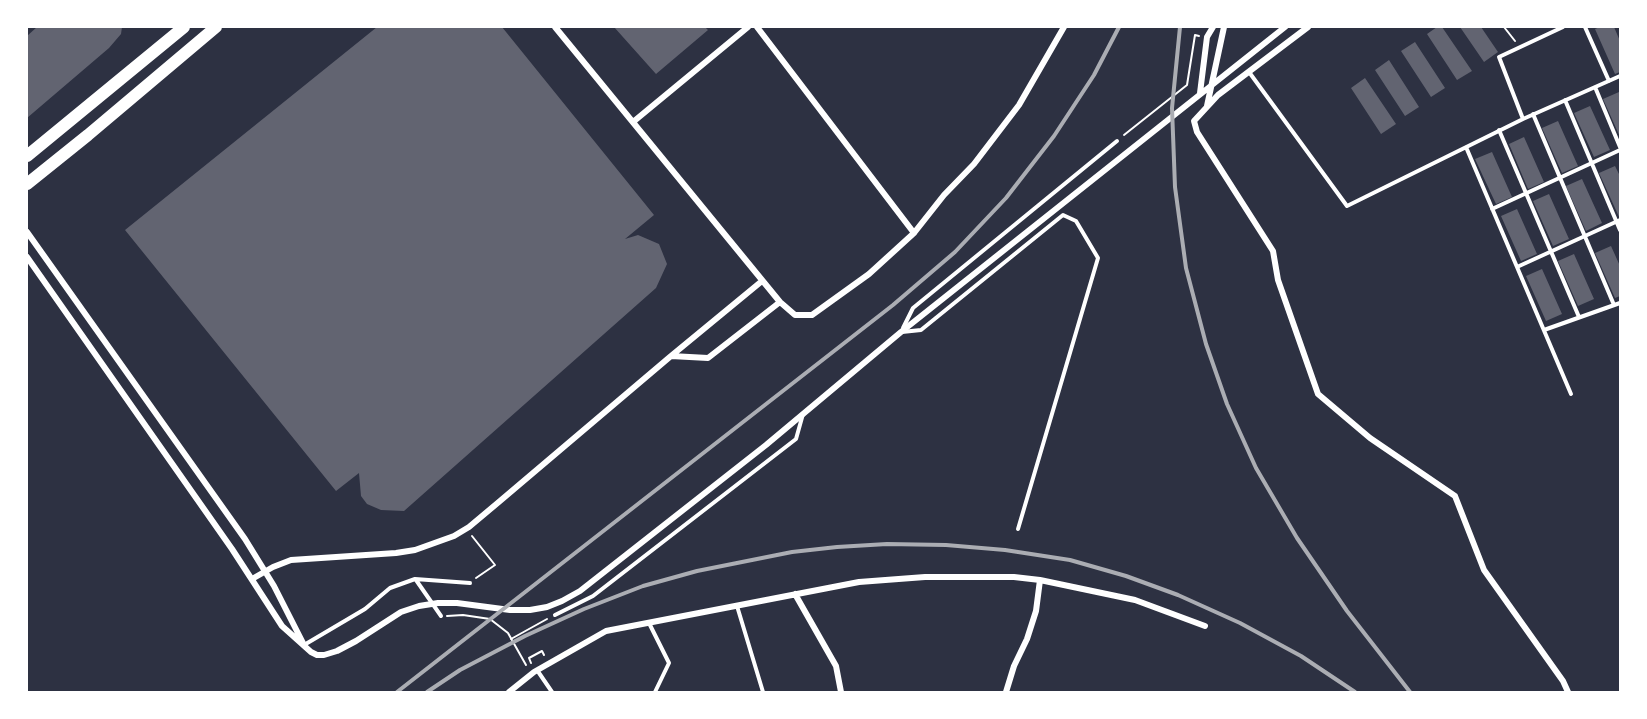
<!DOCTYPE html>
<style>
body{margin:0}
#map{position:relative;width:1647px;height:719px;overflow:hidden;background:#2d3142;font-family:Spectral,serif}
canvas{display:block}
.frame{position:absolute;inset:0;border:28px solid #fff;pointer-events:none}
</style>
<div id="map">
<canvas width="1647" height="719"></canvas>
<div class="frame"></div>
</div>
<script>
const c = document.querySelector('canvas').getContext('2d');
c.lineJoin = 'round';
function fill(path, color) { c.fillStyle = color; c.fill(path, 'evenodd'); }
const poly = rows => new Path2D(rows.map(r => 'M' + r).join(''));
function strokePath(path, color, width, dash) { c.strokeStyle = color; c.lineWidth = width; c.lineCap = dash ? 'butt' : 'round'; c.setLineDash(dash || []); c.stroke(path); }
const building = poly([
 [37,27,122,27,121,34,109,48,27,118,27,36],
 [377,27,502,27,654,215,625,239,638,235,659,244,667,264,656,288,404,511,381,510,367,504,361,496,359,473,336,491,125,230],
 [614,27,705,27,708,30,656,74],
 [1437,27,1442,27,1472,71,1457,80,1427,34],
 [1460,27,1481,27,1498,52,1484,62],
 [1600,27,1614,27,1620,41,1620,72,1615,74,1595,29],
 [1415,42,1445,88,1431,97,1401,51],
 [1389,60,1419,107,1405,116,1375,70],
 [1365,78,1396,124,1381,134,1351,88],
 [1619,92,1620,95,1620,137,1603,99],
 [1590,106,1610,150,1594,157,1574,113],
 [1558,121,1578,166,1562,173,1542,128],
 [1524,137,1544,182,1528,189,1509,144],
 [1492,152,1512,197,1496,204,1475,159],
 [1615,166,1620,176,1620,219,1599,173],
 [1582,179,1602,223,1586,231,1566,186],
 [1549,194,1569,239,1553,246,1533,201],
 [1517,209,1537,254,1521,261,1501,216],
 [1611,246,1620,266,1620,296,1615,298,1595,253],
 [1574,254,1594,299,1578,306,1558,261],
 [1542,269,1562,314,1546,321,1526,276]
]);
const path = poly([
 [1504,27,1515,41],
 [1124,135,1187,85,1195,35,1199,36],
 [472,536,495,565,476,578],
 [447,616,463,615,490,619,508,633,526,665],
 [511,639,547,619],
 [531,663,529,658,542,651,544,655]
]);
const service = poly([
 [1585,27,1609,81],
 [1249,72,1347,206,1523,119,1620,76],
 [1595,87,1620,147],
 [1565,100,1620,230],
 [1533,114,1614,305],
 [1523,119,1499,57,1563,27],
 [1499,130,1579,317],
 [1466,147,1571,394],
 [1492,209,1620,150],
 [1517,267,1620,220],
 [903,328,913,308,1117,141],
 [1544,330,1620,303],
 [902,332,921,330,1063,215,1076,221,1098,258,1018,529],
 [416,580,441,616],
 [737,606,763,692],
 [555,615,593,596,796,439,803,414],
 [649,623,669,663,655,692],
 [304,645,365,609,390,588,415,579,470,583],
 [537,670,552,692]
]);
const minor = poly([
 [555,27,780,302,795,315,812,315,869,274,914,233,944,195,974,164,1019,105,1064,27],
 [757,27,914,233],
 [1308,27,1218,95,1194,121,1197,132,1273,251,1278,280,1318,394,1370,438,1455,496,1484,570,1563,681,1568,692],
 [1200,93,1207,37,1213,27],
 [1207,106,1224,27],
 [633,122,748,27],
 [27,232,245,539,274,586,304,645],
 [27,257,232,549,282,626,311,652,317,655,324,655,337,651,356,641,401,612,419,606,438,603,457,603,510,610,530,610,547,607,562,601,580,591,766,445,901,332,1285,27],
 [671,356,762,281],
 [252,579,273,567,291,560,396,553,415,550,454,536,469,527,500,501,671,356,708,358,780,302],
 [795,594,836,666,841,692],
 [509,692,534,672,606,631,859,582,925,577,1014,577,1040,580,1135,600,1205,626],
 [1006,692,1014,666,1027,639,1036,611,1040,580]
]);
const primary = poly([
 [27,156,184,27],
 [27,184,88,135,216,27]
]);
const rail = poly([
 [1180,27,1172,108,1175,187,1186,268,1206,344,1227,404,1256,468,1297,538,1347,611,1410,692],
 [397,692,893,305,955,252,1006,198,1054,136,1094,75,1119,27],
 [427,692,460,670,525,636,584,609,643,586,697,571,792,552,837,547,887,544,946,545,1005,550,1070,560,1126,576,1178,595,1240,623,1301,656,1355,692]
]);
fill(building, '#626471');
strokePath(path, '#fff', 2);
strokePath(service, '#fff', 4);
strokePath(minor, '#fff', 6);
strokePath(primary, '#fff', 12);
strokePath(rail, '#abadb3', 4);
</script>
